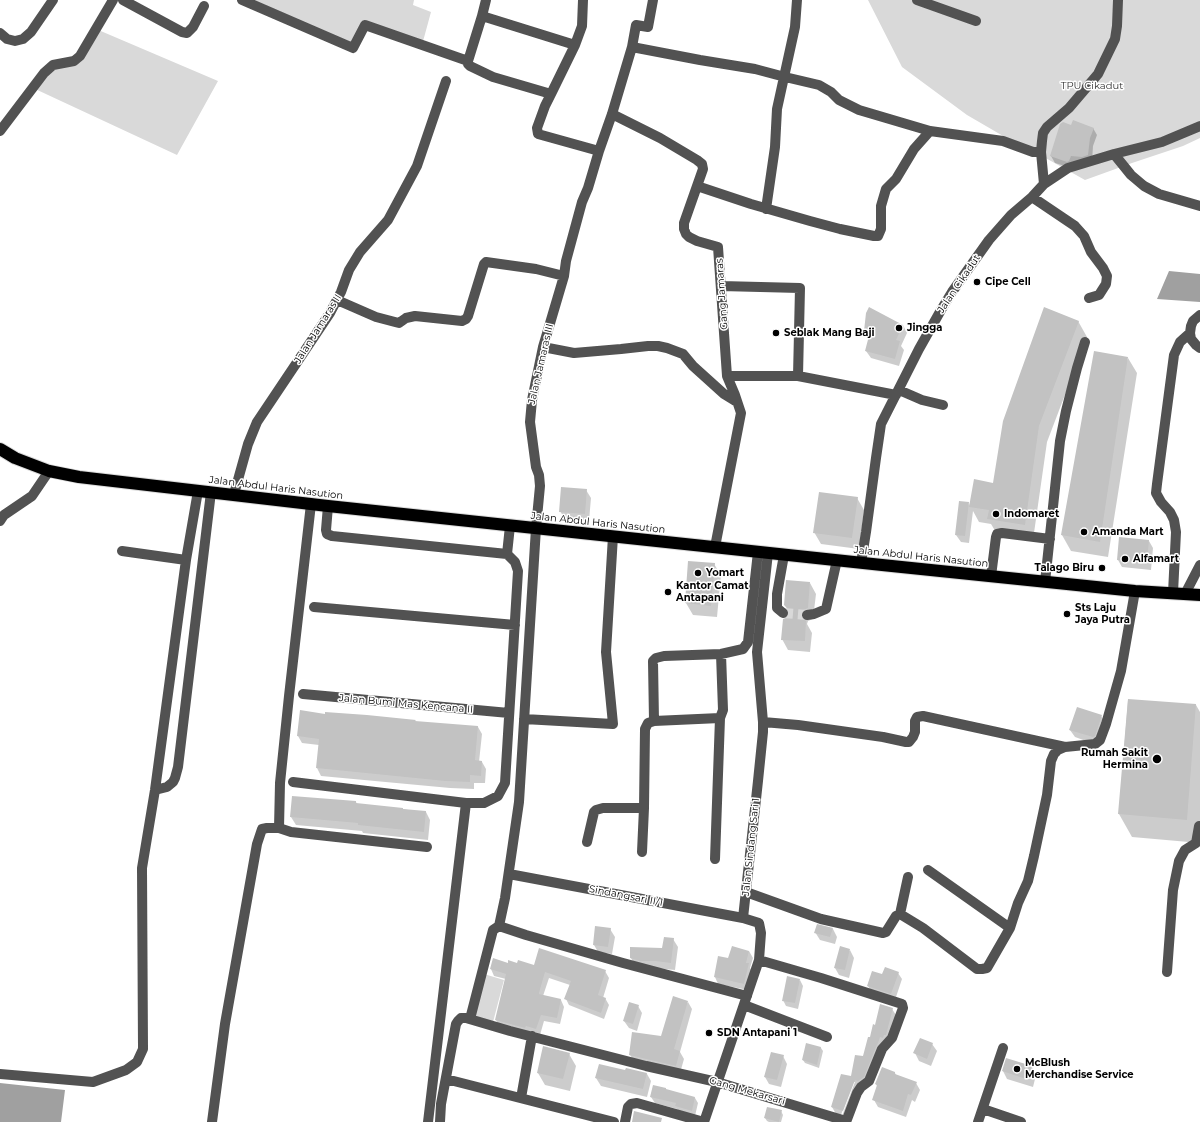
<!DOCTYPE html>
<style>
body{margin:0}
canvas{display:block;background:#fff}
</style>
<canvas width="1200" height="1122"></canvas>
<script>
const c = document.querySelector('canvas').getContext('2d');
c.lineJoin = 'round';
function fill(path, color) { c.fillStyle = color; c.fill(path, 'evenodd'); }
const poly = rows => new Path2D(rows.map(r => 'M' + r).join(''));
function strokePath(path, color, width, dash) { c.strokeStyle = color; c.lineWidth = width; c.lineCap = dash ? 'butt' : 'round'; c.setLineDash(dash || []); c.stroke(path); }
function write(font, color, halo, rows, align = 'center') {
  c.font = font + ' Montserrat,sans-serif'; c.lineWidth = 3; c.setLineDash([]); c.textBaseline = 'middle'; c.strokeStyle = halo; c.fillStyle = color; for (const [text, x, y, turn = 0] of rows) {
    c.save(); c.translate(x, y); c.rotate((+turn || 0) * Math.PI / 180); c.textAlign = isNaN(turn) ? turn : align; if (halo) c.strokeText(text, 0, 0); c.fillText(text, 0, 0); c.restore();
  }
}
const green = poly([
 [242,0,414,0,413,5,431,12,422,45,365,25,353,48],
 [868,0,1200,0,1200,138,1183,146,1132,163,1085,180,1042,156,1010,140,967,115,902,67],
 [96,29,218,81,177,155,33,88,44,73,80,56],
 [484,974,504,980,493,1022,473,1017]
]);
const water = poly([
 [1169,271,1200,274,1200,302,1157,299],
 [0,1083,65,1090,61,1122,0,1122]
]);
const shadow = poly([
 [1072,126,1093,128,1097,135,1093,146,1092,162,1071,168,1055,163,1051,156],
 [1078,321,1087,337,1047,442,1033,540,997,534,991,524,979,522,973,511,969,543,961,542,956,535,969,503,970,506,994,484],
 [903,325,907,333,901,346,904,350,899,366,871,358,866,351,869,338,865,331],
 [1128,358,1137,373,1108,557,1071,551,1062,535],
 [586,490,591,498,589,521,565,519,560,511],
 [857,498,864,510,859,549,821,544,814,532],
 [1149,541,1153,548,1151,570,1122,567,1118,560],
 [689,562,714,564,721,575,717,617,693,615,686,603],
 [810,583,816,594,813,619,808,621,807,624,812,633,810,652,788,650,782,639,790,614,785,605],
 [1128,700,1196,705,1200,712,1200,843,1132,837,1119,814],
 [326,715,478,727,482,734,479,762,482,762,486,769,485,783,474,783,474,789,450,788,321,776,317,768,319,745,302,743,298,736],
 [1101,716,1106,723,1097,745,1075,737,1070,730],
 [293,797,356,802,357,804,426,812,430,820,428,840,363,833,362,831,296,825,291,817],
 [817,926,833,929,837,937,835,944,820,940,815,932],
 [610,929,615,937,612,954,598,952,594,945],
 [673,939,678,947,675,970,635,966,631,958,663,949],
 [850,950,854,958,849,978,839,975,835,968],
 [749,951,753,958,750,968,752,971,748,990,718,984,715,977,729,959],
 [494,959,508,964,605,971,609,978,603,998,605,998,609,1005,604,1019,569,1005,566,999,570,985,549,978,543,996,561,1000,564,1007,560,1024,544,1021,540,1035,499,1026,496,1020,506,979,494,976,491,969],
 [898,973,902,979,895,1000,872,993,868,986],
 [800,980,803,986,798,1009,786,1006,783,1000],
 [688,1002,692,1009,680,1052,684,1059,680,1073,635,1062,630,1055,662,1037],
 [638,1006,642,1013,637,1031,629,1028,624,1021],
 [892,1009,896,1015,887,1041,847,1117,842,1116,855,1082,853,1082,841,1115,836,1114,832,1107,852,1078,863,1057,876,1026],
 [932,1044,937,1051,931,1066,919,1061,915,1053],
 [807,1045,821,1048,823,1051,819,1068,805,1063,803,1060],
 [569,1054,576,1066,570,1091,545,1085,538,1073],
 [783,1056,787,1064,781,1087,769,1084,765,1077],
 [1032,1067,1036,1075,1033,1087,1007,1079,1003,1071],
 [895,1073,896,1075,916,1083,920,1090,915,1102,912,1100,906,1117,878,1107,874,1100,878,1088,876,1084],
 [647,1074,651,1081,647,1097,601,1086,596,1078],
 [667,1090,695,1098,698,1103,695,1116,679,1112,677,1109,655,1103,651,1097],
 [781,1111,783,1115,781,1122,769,1122,767,1121,765,1118]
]);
const building = poly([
 [1073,120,1094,128,1090,138,1088,155,1082,157,1071,156,1069,161,1067,162,1050,156,1060,124,1063,122,1071,125],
 [869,307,903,325,896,340,900,341,895,359,865,351,870,332,864,331,866,313],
 [1044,307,1079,321,1039,426,1025,525,987,519,989,510,969,507,974,479,993,483,1003,421],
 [1094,351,1128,357,1100,542,1061,535],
 [561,487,587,489,585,514,559,512],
 [819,492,858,497,852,538,813,533],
 [959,501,969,502,965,536,955,535],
 [1119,537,1149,540,1147,563,1117,560],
 [688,561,715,563,711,606,685,603],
 [786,580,810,582,808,608,803,610,801,616,802,619,806,621,805,641,781,640,783,619,788,617,789,614,789,610,784,605],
 [1128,699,1196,704,1187,820,1118,814],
 [1077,707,1102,715,1095,736,1093,737,1069,730],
 [300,710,325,714,325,712,367,715,416,720,415,721,478,726,475,760,482,761,481,776,470,775,470,782,445,781,316,768,319,739,297,736],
 [292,796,356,801,356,803,403,808,403,809,426,811,424,832,358,825,358,823,290,817],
 [817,924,833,928,830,937,814,933],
 [595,926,611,928,608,947,593,945],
 [664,937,674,938,671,963,655,961,640,961,630,958,630,947,662,948],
 [732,946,749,951,746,963,749,963,744,984,714,977,718,956,728,958],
 [840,946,850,949,845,970,834,968],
 [539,948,606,970,598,995,606,998,601,1013,564,999,571,981,545,972,539,993,539,994,561,999,557,1018,541,1015,536,1029,526,1026,525,1028,495,1020,506,974,490,969,493,958,508,963,508,960,517,963,518,960,534,965],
 [885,967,899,972,891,994,867,986,872,971,882,974],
 [787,976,800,979,795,1003,782,1001],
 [673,996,688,1001,674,1049,680,1051,676,1066,629,1055,632,1032,661,1036],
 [629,1002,639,1005,633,1024,623,1021],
 [880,1004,893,1008,886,1035,884,1035,883,1038,880,1037,878,1043,876,1047,864,1077,858,1081,855,1080,843,1111,831,1107,841,1074,851,1076,855,1055,863,1056,868,1037,870,1037,873,1024,875,1025],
 [920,1038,933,1043,927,1059,913,1053],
 [806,1043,821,1047,817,1065,802,1060],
 [543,1046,570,1053,563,1079,537,1073],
 [771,1052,784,1055,777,1080,764,1077],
 [1006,1058,1032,1066,1029,1080,1002,1071],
 [599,1064,625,1070,626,1068,647,1073,643,1089,595,1078],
 [882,1067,895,1072,895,1074,917,1082,911,1095,908,1094,903,1111,872,1100,877,1085,875,1084],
 [653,1085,666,1088,666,1089,695,1097,692,1111,675,1106,676,1103,650,1097],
 [767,1107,782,1110,779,1122,764,1118],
 [634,1111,662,1118,661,1122,632,1122]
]);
const minorTunnel = poly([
 [783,613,807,615]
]);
const minor = poly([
 [123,0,182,32,187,33,193,27,204,6],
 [242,0,353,48,365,25,468,61],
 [917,0,976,21],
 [482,16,575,45],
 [0,33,7,39,15,41,23,39,31,32,53,0],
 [632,47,700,60,755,69,785,77,819,85,831,92,839,100,859,110,930,131,1003,141,1033,152,1041,152],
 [551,94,575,45,582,26,583,0],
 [612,114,660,138,697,160,702,164,703,169,684,223,684,229,686,234,689,237,697,241,718,247,727,376,735,395,741,413,715,547],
 [0,131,44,73,53,65,74,61,80,56,113,0],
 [599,151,612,114,632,47,636,25,648,27,653,0],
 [1114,154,1131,175,1144,186,1159,194,1200,206],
 [1044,184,1041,152,1042,141,1043,133,1047,127,1069,108,1098,74,1115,39,1117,26,1118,0],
 [697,186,751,204,810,221,840,229,874,236,878,236,881,229,881,206,886,189,896,179,914,149,930,131],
 [1032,197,1075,226,1084,236,1091,252,1103,268,1107,276,1106,284,1099,295,1089,298],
 [766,209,775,147,777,109,795,27,797,0],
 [721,286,800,288,798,376],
 [337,300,376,317,395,322,399,323,406,318,415,316,462,321,466,319,468,316,484,264,486,262,536,269,564,276],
 [1200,315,1193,321,1191,326,1190,333,1191,339,1196,345,1200,348],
 [543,347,574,353,621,349,648,346,658,346,667,348,683,354,693,366,724,394,737,402],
 [727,376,798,376,896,395],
 [899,390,922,400,943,405],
 [234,494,248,444,257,422,330,313,341,292,349,270,360,252,388,220,417,166,446,81],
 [311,504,289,696,280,783,279,828,291,832,427,847],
 [328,506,326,530,327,534,332,536,507,554],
 [0,521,4,515,32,496,49,471],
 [122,551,186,560],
 [861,563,866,532,876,458,881,424,919,349,941,310,952,292,989,240,1011,215,1032,197,1044,184,1068,168,1114,154,1162,142,1200,126],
 [991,576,996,537,997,534,1002,533,1050,539],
 [1045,582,1060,441,1066,411,1077,368,1085,342],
 [1173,593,1176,532,1174,520,1170,512,1161,502,1156,493,1157,484,1174,355,1180,342,1190,333],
 [1185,594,1200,565],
 [314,607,515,625],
 [783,613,777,608,777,594,784,555],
 [807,615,814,614,826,609,837,560],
 [303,694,509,713],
 [524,719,613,724,606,652,613,536],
 [654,721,720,718,723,710,721,654],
 [763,722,798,725,883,737,906,742,909,742,913,737,915,732,915,721,917,717,923,716,1065,747],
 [293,782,466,803,484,803,498,796,505,783,518,571,515,562,507,554,510,526],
 [155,790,167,787,173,782,175,778,178,767,211,492],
 [587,842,594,812,596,810,603,808,644,808],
 [642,852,644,808,645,729,648,723,654,721,653,661,656,658,664,656,721,654,743,649,748,642,758,552],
 [715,859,720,718],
 [928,870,1010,928],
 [509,874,743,918],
 [746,892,821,919,883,933,886,932,896,916,900,914,908,877],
 [900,914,923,928,977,969,982,969,987,968,1010,928,1018,903,1028,881,1034,856,1047,795,1051,761,1054,754,1058,750,1065,747,1095,744,1100,740,1106,724,1121,671,1135,591],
 [499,926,526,935,623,963,747,996],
 [759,960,821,978,902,1004,903,1008,892,1038,882,1049,869,1081,861,1087,857,1093,846,1122],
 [1167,972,1173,890,1179,861,1185,850,1196,843,1199,826],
 [744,1005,827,1037],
 [470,1019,493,930,499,926,505,898,519,802,536,528,540,486,539,475,536,467,530,422,532,400,543,347,564,276,566,261,582,202,588,188,599,151,538,134,537,128,545,106,551,94,493,77,470,66,468,64,468,61,482,16,486,0],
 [0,1074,93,1082,126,1070,137,1062,143,1049,142,868,155,790,186,560,198,491],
 [446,1079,614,1122],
 [521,1098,532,1036],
 [983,1109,1021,1122],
 [212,1122,225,1024,257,844,262,829,267,828,279,828],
 [428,1122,466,803],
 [440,1122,441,1104,456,1024,458,1021,461,1018,466,1018,510,1031,646,1066,717,1082,846,1121],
 [625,1122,628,1107,631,1104,637,1103,704,1122],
 [704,1122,759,960,761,933,759,923,743,918,758,781,763,732,763,722,757,652,768,553],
 [978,1122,1003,1048]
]);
const highway = poly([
 [0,449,15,458,49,471,79,477,328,506,882,565,1135,591,1200,595]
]);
const markers = [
 [977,282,4,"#000"],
 [899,328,4,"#000"],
 [776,333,4,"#000"],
 [996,514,4,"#000"],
 [1084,532,4,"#000"],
 [1125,559,4,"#000"],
 [1102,568,4,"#000"],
 [698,573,4,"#000"],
 [668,592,4,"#000"],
 [1067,614,4,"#000"],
 [1157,759,5,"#000"],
 [709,1033,4,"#000"],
 [1017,1069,4,"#000"]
];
const parkNames = [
 ["TPU Cikadut",1092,86]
];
const poiNames = [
 ["Cipe Cell",985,282],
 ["Jingga",907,328],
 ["Seblak Mang Baji",784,333],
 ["Indomaret",1004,514],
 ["Amanda Mart",1092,532],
 ["Alfamart",1133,559],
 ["Talago Biru",1094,568,"right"],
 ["Yomart",706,573],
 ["Kantor Camat",676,586],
 ["Antapani",676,598],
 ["Sts Laju",1075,608],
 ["Jaya Putra",1075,620],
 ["Rumah Sakit",1148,753,"right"],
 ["Hermina",1148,765,"right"],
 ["SDN Antapani 1",717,1033],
 ["McBlush",1025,1063],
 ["Merchandise Service",1025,1075]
];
const streetNames = [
 ["Jalan Cikadut",959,284,-56],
 ["Gang Jamaras",722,294,-94],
 ["Jalan Jamaras II",318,329,-58],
 ["Jalan Jamaras III",541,364,-77],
 ["Jalan Abdul Haris Nasution",276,488,7],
 ["Jalan Abdul Haris Nasution",598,523,6],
 ["Jalan Abdul Haris Nasution",921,557,6],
 ["Jalan Bumi Mas Kencana II",406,704,5],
 ["Jalan Sindang Sari 1",751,847,-84],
 ["Sindangsari II/1",626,896,11],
 ["Gang Mekarsari",747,1091,16]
];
fill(green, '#d9d9d9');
fill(water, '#a0a0a0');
fill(shadow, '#0003');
fill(building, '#c2c2c2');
strokePath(minorTunnel, '#d9d9d9', 10, [10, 5]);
strokePath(highway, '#dbdbdb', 14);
strokePath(minor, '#525252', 10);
strokePath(highway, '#000', 12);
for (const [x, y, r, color] of markers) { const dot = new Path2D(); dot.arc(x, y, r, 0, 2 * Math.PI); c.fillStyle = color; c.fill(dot); strokePath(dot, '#fff', 1.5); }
write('10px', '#303030', '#fff', parkNames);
write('bold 10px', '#000', '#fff', poiNames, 'left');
write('10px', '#000', '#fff', streetNames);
</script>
